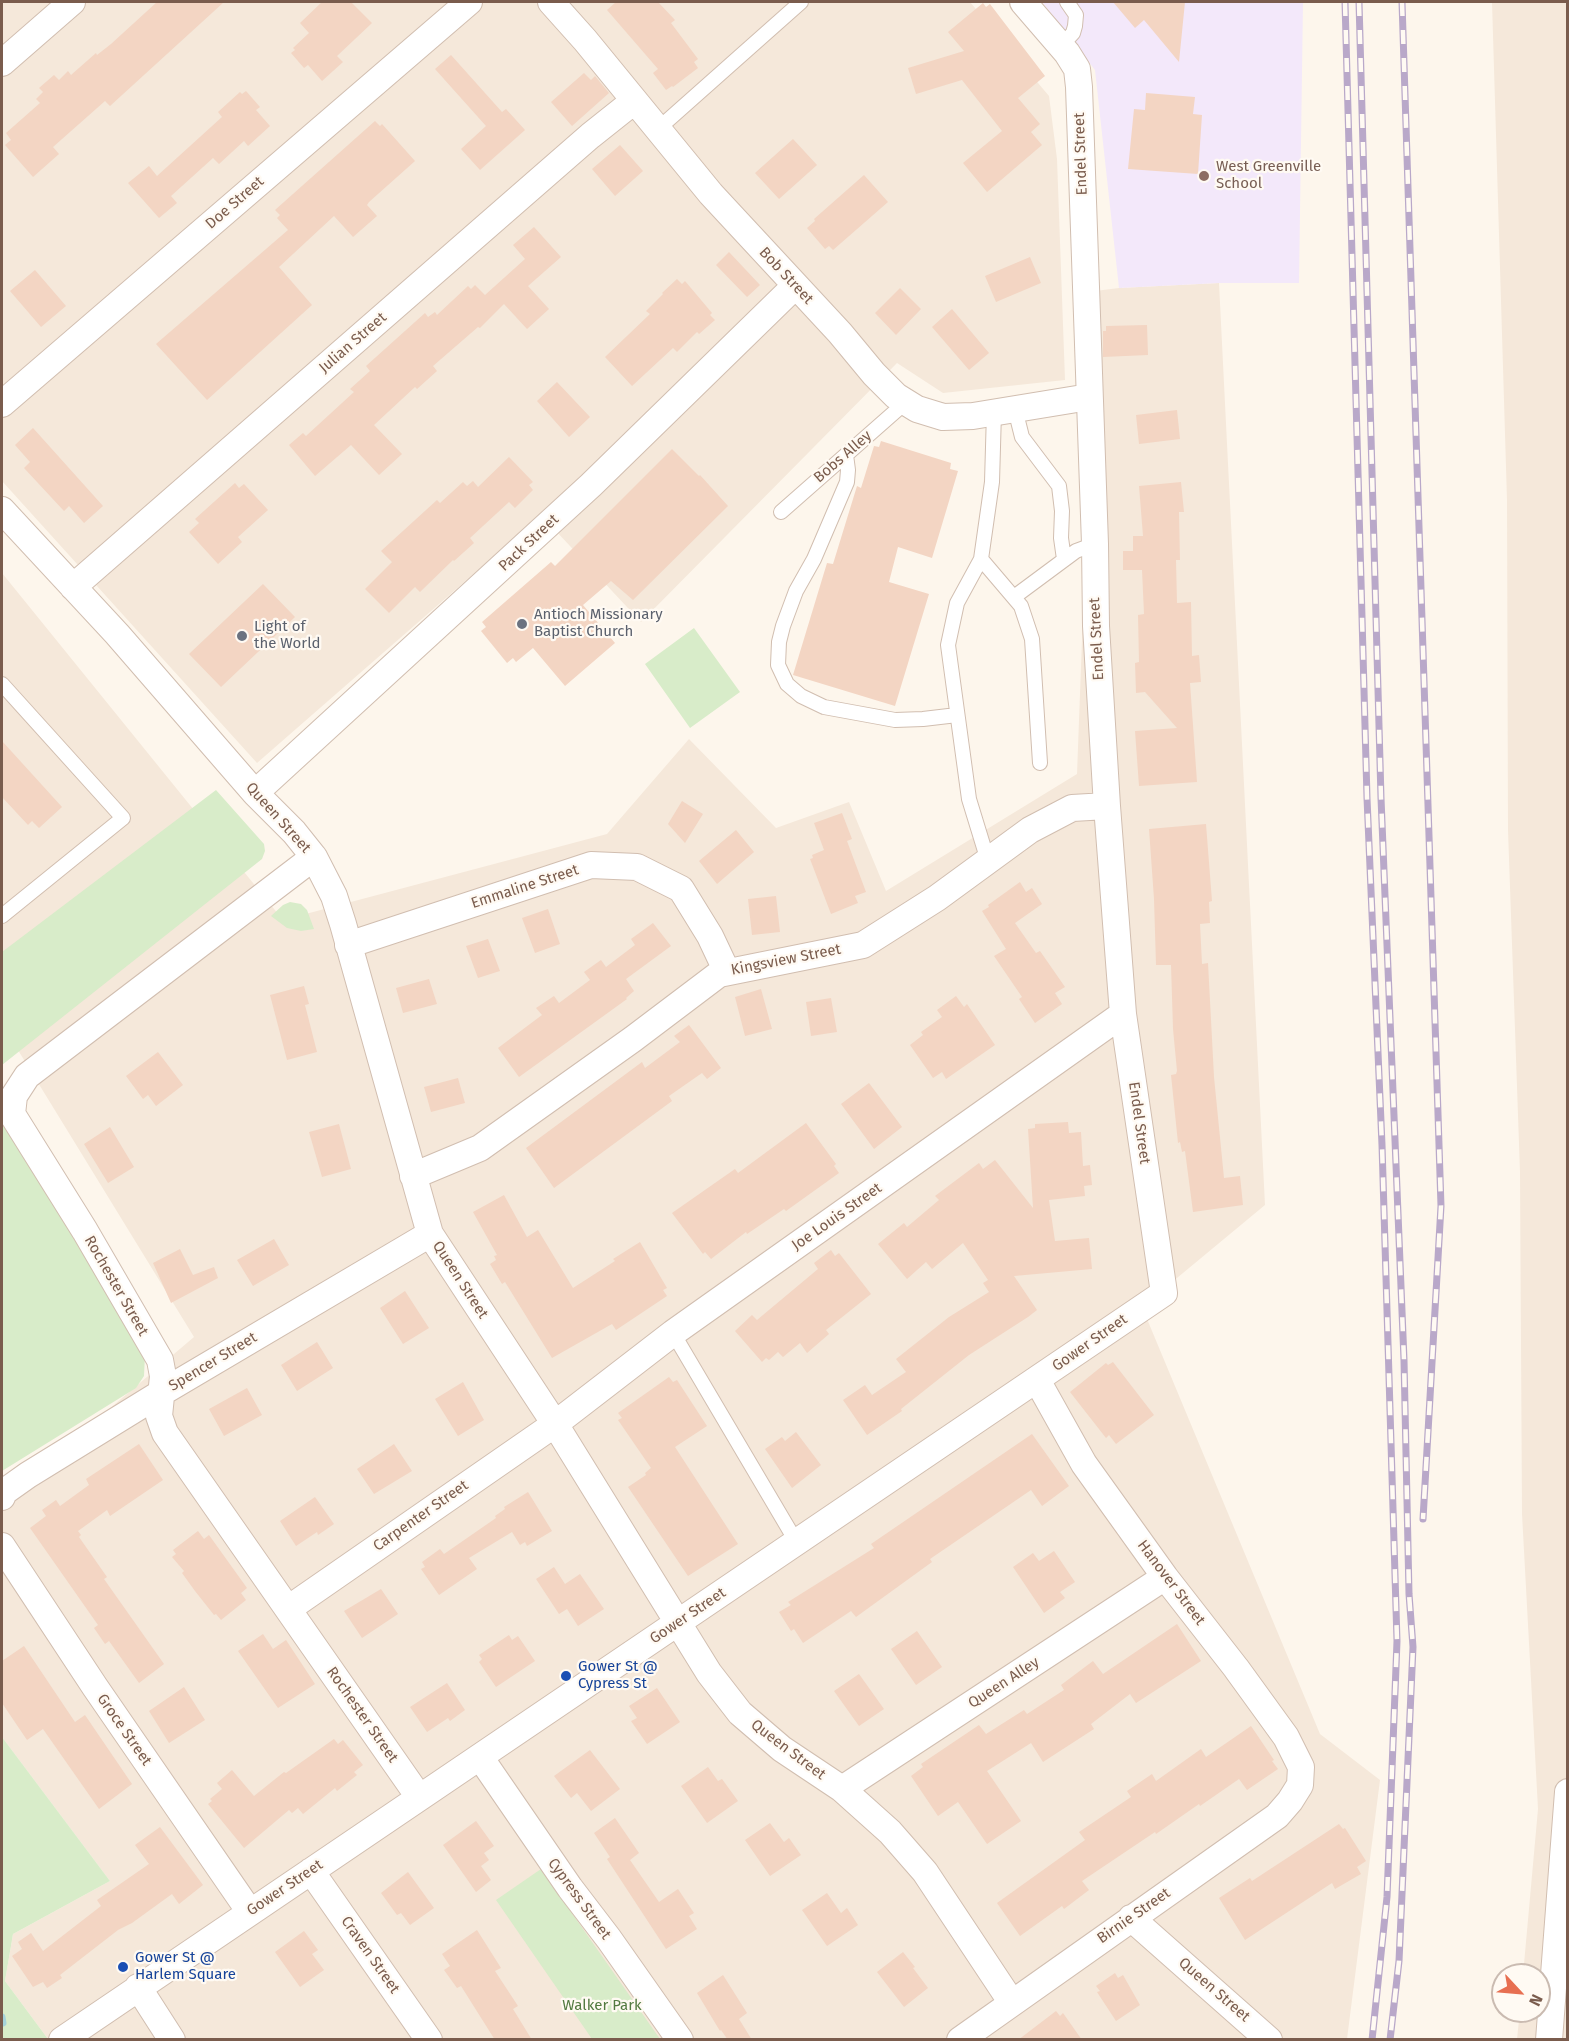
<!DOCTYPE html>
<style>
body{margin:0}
#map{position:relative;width:1569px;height:2041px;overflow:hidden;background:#fdf6ec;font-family:"Fira Sans",sans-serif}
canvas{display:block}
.frame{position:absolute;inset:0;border:3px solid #7a5c4d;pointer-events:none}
.north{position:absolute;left:1491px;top:1963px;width:60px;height:60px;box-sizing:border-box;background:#fffaf3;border:2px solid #cabbb1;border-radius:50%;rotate:116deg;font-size:16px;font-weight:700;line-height:24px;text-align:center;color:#7a5c4d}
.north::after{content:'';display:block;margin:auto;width:21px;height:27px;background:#e76f51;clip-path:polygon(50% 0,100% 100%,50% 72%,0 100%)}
</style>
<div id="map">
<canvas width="1569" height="2041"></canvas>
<div class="frame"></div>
<div class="north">N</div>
</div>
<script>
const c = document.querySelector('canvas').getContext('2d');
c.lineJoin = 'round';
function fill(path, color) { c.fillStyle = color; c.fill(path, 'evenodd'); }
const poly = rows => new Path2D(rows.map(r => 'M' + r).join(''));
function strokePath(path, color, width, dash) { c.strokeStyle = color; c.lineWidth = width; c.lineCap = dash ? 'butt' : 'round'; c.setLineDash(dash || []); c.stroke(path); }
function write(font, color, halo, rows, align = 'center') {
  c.font = font + ' "Fira Sans",sans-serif'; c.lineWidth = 4.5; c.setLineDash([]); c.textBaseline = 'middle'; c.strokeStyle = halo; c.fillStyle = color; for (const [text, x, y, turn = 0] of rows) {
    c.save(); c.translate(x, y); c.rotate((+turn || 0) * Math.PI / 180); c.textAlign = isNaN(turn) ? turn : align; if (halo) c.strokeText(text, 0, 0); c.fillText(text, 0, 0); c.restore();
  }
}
const residential = poly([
 [2,2,970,2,1049,96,1057,159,1065,380,943,393,897,363,641,622,541,515,257,763,2,481],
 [1492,2,1568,2,1567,2040,1517,2039,1520,2011,1539,2011,1539,1975,1523,1975,1538,1809,1522,1514,1520,1172,1508,830,1507,500],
 [1219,283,1265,1205,1142,1307,1320,1734,1380,1780,1347,2039,48,2039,5,1981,13,1934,110,1881,2,1737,2,1500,194,1337,2,1024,2,573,283,920,607,834,689,739,776,828,849,802,886,891,1077,774,1095,291,1119,288]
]);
const education = poly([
 [1042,2,1303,2,1299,283,1219,283,1119,288,1095,70]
]);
const green = poly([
 [694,628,740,692,690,728,645,664],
 [216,790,264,844,265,851,262,859,2,1065,2,952],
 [290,902,301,904,307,910,314,929,301,931,287,928,271,916,283,905],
 [2,1112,145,1355,144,1376,136,1388,2,1471],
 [2,1737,110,1881,13,1934,5,1981,48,2039,2,2039],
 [541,1869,660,2039,592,2039,496,1900]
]);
const stream = poly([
 [2,2017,3,2023]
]);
const building = poly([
 [157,2,224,2,110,106,105,101,53,147,59,154,33,177,5,145,11,140,6,133,40,103,36,99,43,92,39,88,54,75,59,80,68,71,71,75,96,53,97,55,111,44],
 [322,2,351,2,372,23,337,56,343,62,322,81,308,65,304,68,291,53,295,50,293,48,309,33,300,23],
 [616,2,658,2,675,20,671,23,698,59,694,62,698,68,673,87,672,86,666,90,653,73,658,69,607,10],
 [1113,2,1185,2,1179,62,1144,20,1135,28],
 [983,3,986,7,990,4,1045,76,1018,98,1040,124,1031,132,1042,145,987,192,963,163,1002,131,962,80,916,94,908,68,964,51,948,32],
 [451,55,502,112,506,109,525,130,480,170,461,149,486,126,435,69],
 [584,73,591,80,595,76,609,93,572,126,551,102],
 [246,91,260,107,256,110,270,126,248,146,244,141,219,164,213,158,171,196,177,203,159,218,128,183,149,166,157,176,222,117,218,112,240,92,242,94],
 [1146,93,1195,97,1193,114,1202,115,1198,174,1128,169,1134,109,1145,110],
 [375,121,380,126,382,124,415,161,369,202,367,205,377,216,353,237,334,216,279,267,312,305,207,400,156,344,288,230,277,218,280,215,275,210],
 [793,139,817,165,779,199,755,173],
 [620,145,643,171,615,196,592,169],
 [864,175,888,202,833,250,829,246,825,249,807,228,815,221,814,219],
 [534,227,561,257,528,286,549,309,527,329,504,304,480,328,478,327,433,366,437,371,417,389,415,387,374,425,402,454,379,475,351,445,315,476,289,445,303,433,306,436,354,392,350,389,370,371,366,366,425,313,428,317,435,312,437,315,468,286,471,289,475,285,485,295,525,259,513,245],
 [729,252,760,285,747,297,716,265],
 [1030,257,1041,283,996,302,985,276],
 [35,270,66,306,41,327,10,291],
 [677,279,682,284,685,281,712,313,710,315,715,320,699,334,697,332,677,352,673,348,632,386,605,357,650,314,646,311,663,294,662,293],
 [900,288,921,309,896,335,875,313],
 [952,309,989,353,969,370,932,327],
 [1147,325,1148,355,1103,357,1103,331,1106,331,1106,326],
 [557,382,590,417,569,437,537,401],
 [1177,410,1180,439,1139,444,1136,415],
 [33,428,103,506,84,523,69,506,64,511,24,468,30,462,15,445],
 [881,441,951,463,950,469,958,471,932,558,898,547,889,582,929,594,895,706,793,675,827,563,833,564,857,486,861,488,874,446,879,447],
 [672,449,699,476,700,475,728,506,633,600,611,581,583,605,615,643,565,686,533,648,516,662,513,658,507,663,481,631,486,627,482,622,551,562,555,566],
 [509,457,533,482,529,485,533,490,515,508,509,502,470,538,474,543,454,561,453,560,420,592,415,587,389,613,365,589,392,562,381,551,437,500,440,503,463,482,467,486,473,481,478,487],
 [1181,482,1184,512,1179,512,1180,560,1176,560,1177,603,1191,602,1192,656,1199,655,1201,682,1190,683,1197,782,1139,786,1135,731,1177,728,1145,692,1136,693,1135,663,1139,662,1138,615,1144,614,1142,570,1123,570,1123,551,1133,551,1133,536,1143,536,1139,486],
 [235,483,239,488,244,484,268,510,238,537,242,542,218,564,189,532,199,523,195,519],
 [263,584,295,617,221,687,189,654],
 [2,741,62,807,39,828,32,821,28,825,2,797],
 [682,801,703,814,685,843,668,824],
 [842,813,852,839,847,841,866,892,855,896,858,903,831,914,810,859,813,858,812,855,824,850,814,823],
 [1206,824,1212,901,1209,902,1210,923,1200,924,1202,964,1208,963,1214,1077,1224,1178,1240,1176,1243,1205,1193,1212,1185,1151,1182,1152,1180,1142,1178,1143,1171,1075,1176,1074,1177,1071,1173,1029,1171,965,1156,965,1154,899,1149,829],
 [736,830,754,852,717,884,699,861],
 [1020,882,1026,892,1032,888,1042,904,1015,923,1036,953,1040,951,1065,987,1055,993,1062,1004,1035,1023,1019,999,1022,997,994,956,1006,949,982,911,989,907,988,905],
 [776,896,780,932,752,935,748,899],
 [548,909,560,944,535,953,522,918],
 [653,923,671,946,626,979,634,991,626,998,627,999,519,1077,498,1048,542,1015,536,1008,554,996,559,1003,590,980,584,972,601,960,606,967,635,945,631,939],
 [488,939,500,971,478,978,466,946],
 [429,979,437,1004,403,1013,396,988],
 [304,986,309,1004,305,1005,317,1052,287,1060,270,995],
 [761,989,772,1029,745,1036,735,997],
 [956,996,964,1007,967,1004,995,1045,946,1079,942,1072,933,1078,910,1045,923,1035,921,1032,942,1017,937,1010],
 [831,998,837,1032,811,1036,806,1002],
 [689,1025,721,1068,707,1079,702,1073,669,1096,672,1101,554,1188,526,1148,642,1062,645,1068,680,1042,674,1036],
 [158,1052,183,1085,156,1106,148,1095,143,1099,126,1076],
 [458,1078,465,1103,431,1112,424,1087],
 [869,1083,902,1127,874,1149,841,1104],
 [1068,1122,1069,1133,1081,1132,1083,1166,1090,1165,1092,1185,1084,1186,1085,1196,1049,1200,1055,1241,1089,1238,1092,1269,1014,1276,1037,1310,1028,1317,969,1355,901,1409,902,1411,867,1435,843,1400,865,1385,872,1395,906,1372,896,1359,949,1317,989,1292,983,1283,988,1280,963,1243,932,1269,926,1262,907,1279,878,1244,904,1223,907,1227,939,1200,935,1196,979,1163,983,1169,995,1160,1033,1208,1028,1129,1035,1128,1035,1124],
 [806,1123,836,1164,834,1166,839,1173,786,1211,784,1209,747,1234,746,1232,711,1259,705,1252,703,1254,672,1213,735,1169,738,1173],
 [339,1124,351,1169,322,1177,309,1132],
 [110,1127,134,1167,108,1183,84,1144],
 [504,1195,527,1237,538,1230,573,1288,615,1261,613,1259,640,1242,667,1288,663,1290,667,1296,616,1330,612,1324,552,1358,505,1282,502,1284,490,1264,496,1260,494,1256,497,1255,473,1212],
 [274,1239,289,1265,253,1286,237,1260],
 [180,1249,193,1275,214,1267,218,1278,171,1303,153,1263],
 [831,1250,835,1256,839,1253,871,1294,826,1330,829,1334,807,1353,800,1343,783,1357,778,1352,769,1360,766,1358,762,1362,735,1331,752,1315,757,1320,818,1269,814,1263],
 [405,1291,429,1328,403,1344,380,1308],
 [317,1342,333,1368,297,1391,281,1365],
 [1113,1362,1154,1415,1116,1444,1109,1435,1106,1438,1070,1392,1106,1363,1108,1365],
 [669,1377,673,1382,677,1380,707,1426,675,1447,738,1544,688,1576,628,1487,646,1475,645,1473,651,1468,618,1420,622,1418,618,1413],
 [463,1382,484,1420,458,1436,435,1399],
 [247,1388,262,1415,224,1436,209,1409],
 [796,1432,821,1465,792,1488,765,1449,782,1437,785,1441],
 [1032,1434,1069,1486,1042,1506,1031,1490,930,1559,932,1562,856,1617,851,1611,803,1643,794,1629,791,1631,779,1612,791,1605,788,1602,874,1548,871,1544],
 [139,1444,163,1480,110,1516,107,1510,78,1531,81,1535,79,1537,107,1577,104,1579,164,1664,139,1683,109,1641,105,1644,94,1628,98,1625,30,1528,46,1516,42,1510,56,1500,60,1506,89,1485,86,1479],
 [394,1444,412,1471,374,1494,357,1469],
 [528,1492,552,1531,527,1546,525,1542,520,1545,512,1532,469,1558,477,1569,439,1595,421,1569,425,1567,422,1562,440,1549,444,1554,496,1518,495,1516,505,1509,504,1507],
 [315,1497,334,1524,318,1535,317,1532,296,1546,280,1521],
 [198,1531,204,1539,209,1535,247,1588,241,1593,246,1600,221,1620,216,1614,214,1615,195,1591,182,1573,184,1571,172,1557,176,1554,173,1550],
 [1054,1551,1075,1582,1060,1592,1065,1598,1044,1613,1013,1567,1033,1553,1039,1561],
 [554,1567,565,1584,580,1574,604,1609,578,1626,567,1609,559,1614,536,1579],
 [381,1589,398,1614,362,1638,344,1611],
 [1177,1624,1201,1661,1136,1703,1130,1694,1091,1724,1094,1729,1043,1762,1031,1743,987,1771,1021,1821,987,1844,958,1802,938,1816,911,1776,923,1767,921,1764,979,1725,986,1734,1024,1710,1027,1714,1064,1690,1061,1685,1093,1661,1103,1674],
 [917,1631,942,1667,916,1685,891,1649],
 [263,1634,273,1649,286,1640,315,1684,278,1708,238,1651],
 [509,1635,512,1640,518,1636,535,1661,496,1687,479,1662,482,1659,479,1655],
 [24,1646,75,1722,85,1715,132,1784,99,1809,43,1729,27,1740,2,1703,2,1661],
 [859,1674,884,1709,859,1726,834,1691],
 [447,1683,465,1710,450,1721,448,1718,427,1732,410,1707],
 [184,1687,205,1720,169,1743,149,1711],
 [657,1688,680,1722,647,1744,631,1721,637,1718,629,1706],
 [1251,1726,1274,1760,1272,1761,1278,1769,1247,1790,1239,1779,1200,1806,1199,1804,1156,1834,1155,1832,1082,1881,1089,1890,1064,1909,1062,1906,1020,1936,997,1903,1085,1840,1079,1832,1131,1797,1127,1791,1152,1774,1156,1781,1201,1749,1206,1757],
 [334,1739,338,1744,343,1740,363,1765,354,1772,357,1775,337,1791,335,1788,303,1814,298,1808,292,1813,289,1810,244,1848,208,1804,212,1801,210,1799,222,1789,217,1783,232,1770,254,1796,284,1772,286,1773],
 [590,1750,620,1789,591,1811,577,1793,571,1798,554,1776],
 [708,1767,718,1781,722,1779,738,1801,707,1823,681,1786],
 [615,1818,639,1853,630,1860,659,1902,678,1889,694,1913,689,1916,697,1929,666,1949,607,1859,610,1857,594,1833],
 [476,1821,494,1846,484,1853,489,1860,481,1866,491,1880,476,1892,443,1845],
 [770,1823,784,1842,789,1838,801,1855,770,1876,745,1840],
 [1339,1824,1343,1829,1345,1828,1366,1861,1357,1867,1361,1874,1335,1889,1332,1883,1245,1940,1219,1898,1250,1878,1252,1881],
 [160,1827,203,1885,179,1904,172,1894,132,1923,118,1930,60,1975,62,1978,47,1988,43,1982,33,1987,12,1956,22,1949,18,1942,31,1933,43,1951,101,1906,97,1900,149,1864,135,1845],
 [408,1872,434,1908,410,1925,401,1913,397,1915,381,1893],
 [827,1893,841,1913,847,1908,858,1925,827,1946,802,1910],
 [477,1930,501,1968,495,1971,518,2006,513,2009,532,2040,495,2040,461,1986,457,1988,444,1970,450,1966,442,1954],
 [304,1931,318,1950,312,1954,324,1970,300,1987,275,1952],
 [903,1952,915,1967,913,1968,928,1988,904,2007,877,1972],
 [1115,1973,1118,1978,1123,1975,1140,2005,1116,2021,1097,1992,1100,1991,1096,1986],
 [723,1975,747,2013,739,2019,752,2040,728,2040,721,2030,720,2031,697,1993],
 [1056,2011,1060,2016,1063,2013,1082,2040,1018,2040]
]);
const lane = poly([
 [1061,46,1073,33,1075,26,1076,15,1067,2],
 [658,129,801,2],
 [1015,409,1022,437,1059,486,1062,511,1061,538,1064,559],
 [846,455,848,470,847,482,814,559,796,591,783,626,779,642,778,665,787,684,801,696,824,707,895,720,923,719,957,715],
 [781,512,906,402],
 [981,559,1021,606,1032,639,1040,763],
 [1014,597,1076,551,1095,544],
 [2,684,123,818,2,916],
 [988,861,969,799,948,645,957,603,981,559,992,482,994,412],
 [673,1333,797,1543]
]);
const street = poly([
 [551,2,585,40,711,194,840,333,874,374,896,396,917,409,943,417,973,416,1089,397],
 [2,63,72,2],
 [2,404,469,2],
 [2,510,117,634,255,793,294,832,314,857,334,896,343,924,430,1234,555,1424,709,1673,740,1713,782,1749,842,1789,890,1832,925,1872,1012,2003],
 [73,587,590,136,634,101],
 [255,793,591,485,795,286],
 [314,857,27,1076,14,1096,12,1114,85,1231,160,1360,163,1376,159,1416,165,1433,419,1797],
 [348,945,591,865,637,867,681,889,710,936,727,972],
 [413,1176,480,1148,633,1039,719,974,863,945,937,898,1030,830,1072,808,1107,806],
 [2,1497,4,1492,28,1475,161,1393,430,1234],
 [2,1546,95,1687,250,1912],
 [288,1609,555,1424,673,1333,1123,1014],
 [480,1757,570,1888,609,1939,680,2040],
 [842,1789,1165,1577],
 [311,1871,429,2040],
 [1131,1918,1269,2040],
 [138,1987,172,2040],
 [62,2040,1164,1293,1123,1014,1107,806,1096,626,1095,544,1079,87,1077,69,1067,53,1023,2],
 [960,2040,1277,1816,1290,1801,1300,1785,1301,1767,1286,1737,1236,1668,1165,1577,1084,1464,1037,1380],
 [1549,2040,1568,1792]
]);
const rail = poly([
 [1345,2,1367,798,1382,1145,1397,1641,1387,1897,1372,2040],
 [1359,2,1381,798,1404,1360,1409,1594,1413,1647,1399,1961,1390,2040],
 [1402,2,1441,1206,1423,1519]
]);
const markers = [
 [1204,176,6,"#8d6e63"],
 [522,624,6,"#6b7280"],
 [242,636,6,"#6b7280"],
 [566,1676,6,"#1a4fb4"],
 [123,1967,6,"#1a4fb4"]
];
const streetNames = [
 ["Endel Street",1081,154,-92],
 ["Doe Street",235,203,-41],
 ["Bob Street",786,276,47],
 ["Julian Street",353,343,-41],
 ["Bobs Alley",843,457,-41],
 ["Pack Street",529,543,-43],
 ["Endel Street",1097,639,-93],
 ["Queen Street",278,818,48],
 ["Emmaline Street",525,887,-18],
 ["Kingsview Street",786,960,-11],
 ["Endel Street",1139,1123,82],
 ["Joe Louis Street",837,1217,-35],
 ["Queen Street",460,1280,57],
 ["Rochester Street",116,1286,60],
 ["Gower Street",1090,1343,-35],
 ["Spencer Street",213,1362,-31],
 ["Carpenter Street",421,1516,-35],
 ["Hanover Street",1171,1583,53],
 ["Gower Street",688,1616,-34],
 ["Queen Alley",1004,1683,-33],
 ["Rochester Street",362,1715,55],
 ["Groce Street",124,1730,55],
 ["Queen Street",788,1750,37],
 ["Gower Street",285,1888,-34],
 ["Cypress Street",579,1899,54],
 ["Birnie Street",1134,1916,-35],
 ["Craven Street",370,1955,55],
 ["Queen Street",1214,1990,41]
];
const educationNames = [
 ["West Greenville",1216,167],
 ["School",1216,184]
];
const worshipNames = [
 ["Antioch Missionary",534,615],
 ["Baptist Church",534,632],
 ["Light of",254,627],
 ["the World",254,644]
];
const transitNames = [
 ["Gower St @",578,1667],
 ["Cypress St",578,1684],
 ["Gower St @",135,1958],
 ["Harlem Square",135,1975]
];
const parkNames = [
 ["Walker Park",602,2006]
];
fill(residential, '#f5e8da');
fill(education, '#f3e8fa');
fill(green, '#d8ecc9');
strokePath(stream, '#a5d3da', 7);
fill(building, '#f3d5c3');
strokePath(lane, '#d1beb0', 16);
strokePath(street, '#d1beb0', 28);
strokePath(lane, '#fff', 14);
strokePath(street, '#fff', 26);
strokePath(rail, '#b9a8c9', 7);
strokePath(rail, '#fffaf3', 4.5, [14]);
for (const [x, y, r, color] of markers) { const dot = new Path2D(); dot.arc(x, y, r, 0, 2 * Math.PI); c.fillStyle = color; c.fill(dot); strokePath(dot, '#fffaf3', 2); }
write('15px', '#7a5c4d', '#fffaf3', streetNames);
write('15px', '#785e54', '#fffaf3', educationNames, 'left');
write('15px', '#5b616d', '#fffaf3', worshipNames, 'left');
write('15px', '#164399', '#fffaf3', transitNames, 'left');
write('15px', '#537a41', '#fffaf3', parkNames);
</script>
